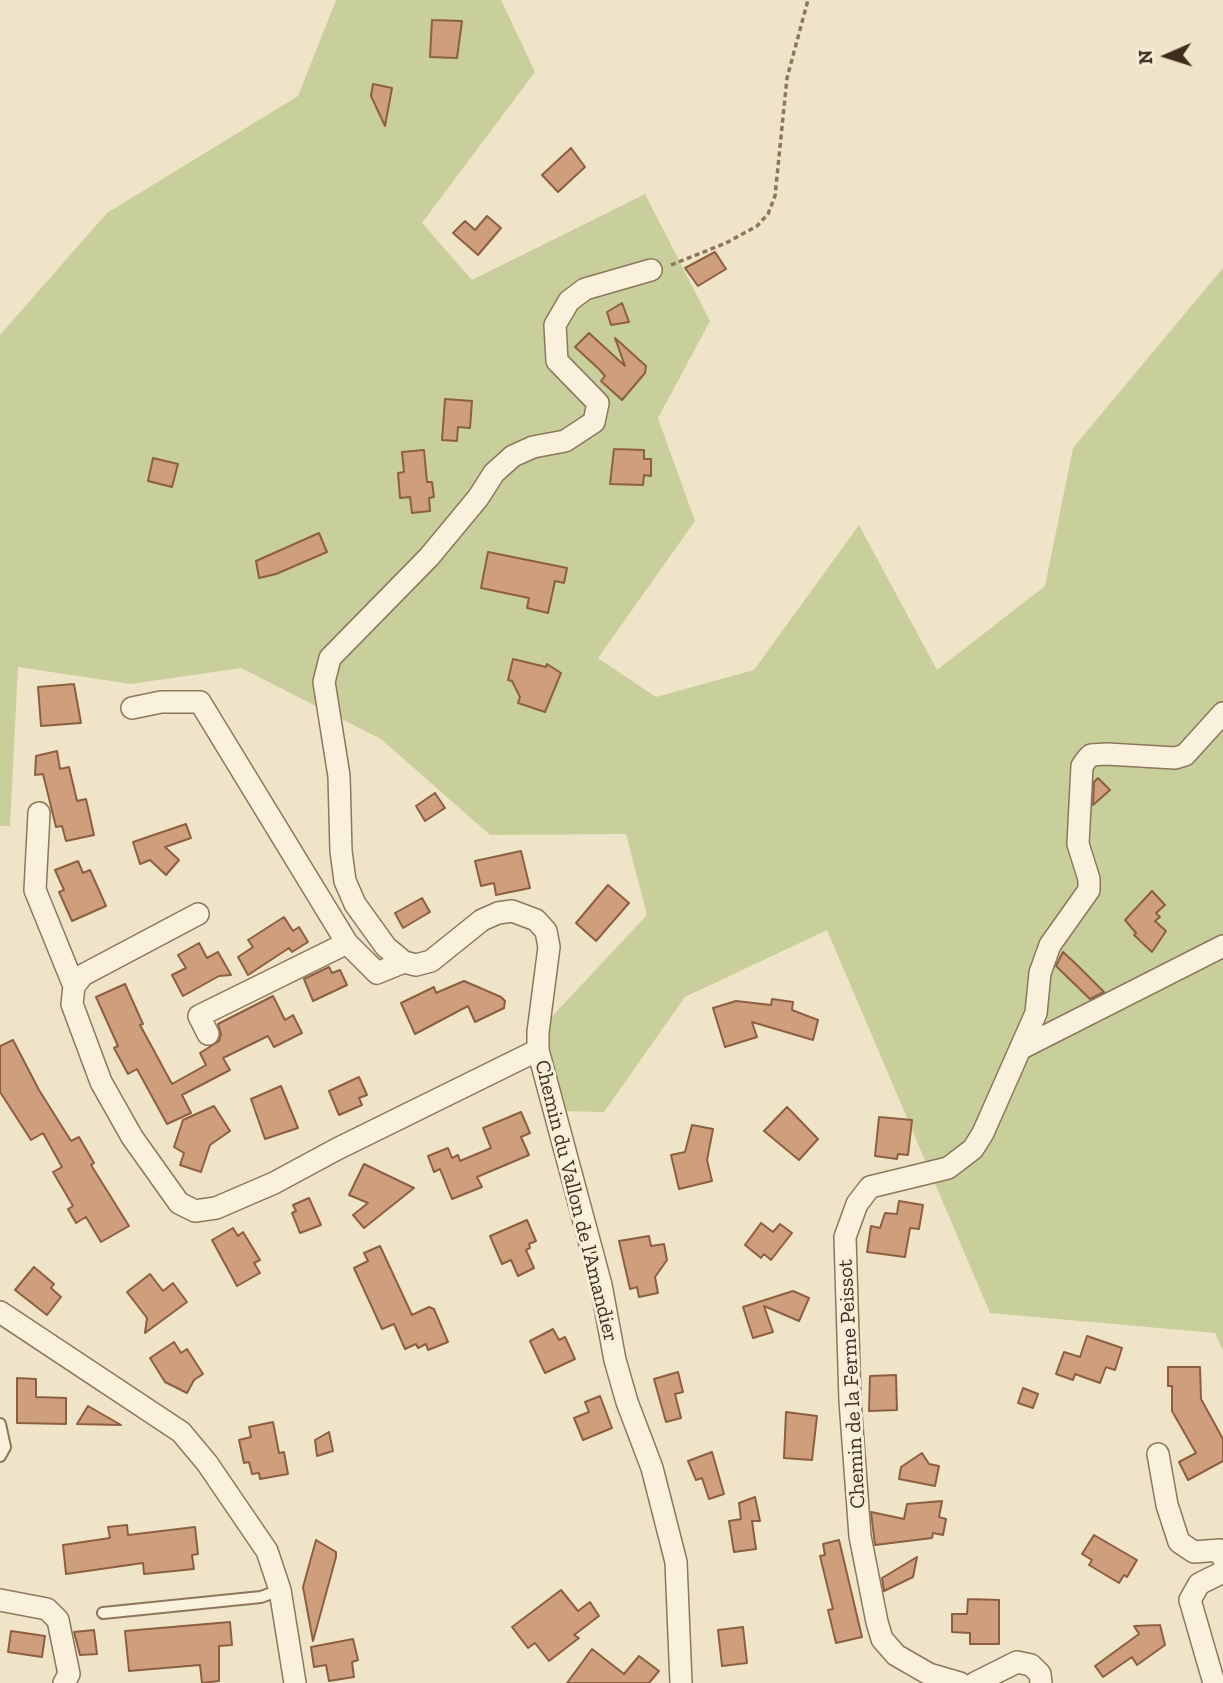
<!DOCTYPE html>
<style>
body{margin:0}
#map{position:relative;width:1223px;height:1683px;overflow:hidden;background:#f0e4c8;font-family:"Zilla Slab",serif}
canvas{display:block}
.north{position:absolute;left:1132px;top:21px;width:70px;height:70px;-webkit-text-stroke:5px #f7eed8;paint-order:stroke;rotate:267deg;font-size:19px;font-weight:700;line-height:28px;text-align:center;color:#3d2e20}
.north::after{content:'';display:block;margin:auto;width:24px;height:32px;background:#3d2e20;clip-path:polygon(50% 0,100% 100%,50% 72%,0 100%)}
</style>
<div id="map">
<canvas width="1223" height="1683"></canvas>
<div class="north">N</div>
</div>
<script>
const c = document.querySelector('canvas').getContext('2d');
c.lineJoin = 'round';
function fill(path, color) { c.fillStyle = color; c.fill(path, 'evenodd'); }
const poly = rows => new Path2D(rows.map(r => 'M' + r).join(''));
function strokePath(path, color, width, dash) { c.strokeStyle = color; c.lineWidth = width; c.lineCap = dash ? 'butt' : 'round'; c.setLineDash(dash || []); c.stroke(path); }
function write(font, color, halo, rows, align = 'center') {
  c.font = font + ' "Zilla Slab",serif'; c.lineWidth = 6; c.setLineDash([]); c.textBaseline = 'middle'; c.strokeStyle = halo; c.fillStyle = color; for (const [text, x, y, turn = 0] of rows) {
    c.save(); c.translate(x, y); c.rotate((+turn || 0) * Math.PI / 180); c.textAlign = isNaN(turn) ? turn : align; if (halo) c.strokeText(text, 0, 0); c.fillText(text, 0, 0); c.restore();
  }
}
const green = poly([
 [336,0,501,0,535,72,422,223,472,280,645,194,710,321,658,418,695,521,598,658,656,697,754,670,859,525,937,670,1045,586,1073,448,1223,268,1223,1351,1215,1333,990,1313,827,930,685,997,604,1112,556,1111,543,1026,647,915,626,834,490,835,381,739,241,668,131,684,18,667,10,826,0,826,0,335,107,213,298,96]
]);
const building = poly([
 [432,20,462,21,457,58,430,57,432,20],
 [373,84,392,88,385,126,371,96,373,84],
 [571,148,585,167,558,192,542,175,571,148],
 [487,216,501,228,478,255,453,233,465,221,475,230,487,216],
 [715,252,726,269,698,286,685,268,715,252],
 [622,303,629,322,611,325,607,312,622,303],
 [589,333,625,366,615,338,646,366,645,373,622,400,601,381,605,376,599,369,575,347,589,333],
 [445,399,472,401,470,428,458,427,457,441,442,440,445,399],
 [614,449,644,450,644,459,651,459,651,476,644,475,643,485,610,484,614,449],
 [424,450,427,482,432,482,434,497,429,498,430,511,412,513,410,497,400,498,398,473,404,472,402,452,424,450],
 [153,458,178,464,172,487,148,481,153,458],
 [319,533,327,552,276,574,259,578,256,561,319,533],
 [488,552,567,568,564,583,555,581,548,613,527,608,529,598,481,588,488,552],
 [513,659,546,667,547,664,561,673,545,712,518,703,520,697,512,681,508,680,513,659],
 [74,684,81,723,41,726,38,687,74,684],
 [57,751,60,769,69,767,77,801,86,799,94,835,66,841,62,826,56,827,43,774,35,775,36,756,57,751],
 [1098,778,1110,790,1093,805,1094,782,1098,778],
 [435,793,445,808,425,821,416,806,435,793],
 [186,824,191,838,165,847,179,860,166,875,150,860,140,864,133,842,186,824],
 [521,851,530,888,496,895,494,883,481,886,475,861,521,851],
 [78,861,83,873,90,870,106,906,72,921,59,892,64,890,55,870,78,861],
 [608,885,629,903,596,941,576,923,608,885],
 [1152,891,1165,905,1156,913,1160,917,1155,921,1166,931,1152,952,1134,935,1136,933,1125,920,1152,891],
 [422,898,430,912,403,928,395,913,422,898],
 [284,917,293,931,299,927,308,942,292,952,289,948,248,975,238,957,253,947,248,940,284,917],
 [199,943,207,958,218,952,231,975,219,976,183,996,172,975,186,968,178,955,199,943],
 [1063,952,1076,964,1104,992,1090,999,1056,966,1063,952],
 [329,967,332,973,340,970,347,985,313,1001,304,979,329,967],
 [464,981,501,997,505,1001,504,1008,475,1022,468,1006,415,1034,401,1003,434,987,436,993,464,981],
 [125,984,143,1024,140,1025,172,1084,206,1065,200,1053,219,1041,221,1034,218,1024,273,996,285,1020,293,1015,302,1033,274,1047,268,1036,223,1058,230,1070,182,1095,191,1113,167,1124,137,1069,128,1074,114,1048,118,1046,96,997,125,984],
 [772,999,793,1002,792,1010,818,1020,813,1040,752,1022,757,1037,725,1047,713,1008,736,1001,771,1005,772,999],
 [13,1040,39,1090,71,1141,79,1137,94,1163,91,1165,129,1226,101,1242,86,1217,76,1223,68,1209,73,1206,53,1172,62,1167,43,1133,31,1140,0,1092,0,1046,13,1040],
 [359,1077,367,1095,359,1098,362,1105,339,1115,329,1091,359,1077],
 [281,1086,298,1128,265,1139,251,1099,281,1086],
 [214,1106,230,1131,210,1145,201,1172,180,1165,184,1153,174,1147,183,1120,214,1106],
 [787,1107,818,1139,799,1160,764,1131,787,1107],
 [521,1112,530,1133,521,1137,529,1155,477,1177,482,1187,452,1199,440,1169,434,1172,428,1156,448,1148,452,1158,458,1155,460,1161,491,1148,483,1128,521,1112],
 [879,1117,912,1120,908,1155,898,1154,897,1159,875,1156,879,1117],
 [692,1125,713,1129,707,1160,712,1181,679,1189,671,1155,685,1152,692,1125],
 [364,1164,414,1188,364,1228,353,1215,368,1203,349,1195,364,1164],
 [309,1198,321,1225,300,1233,292,1213,296,1211,293,1205,309,1198],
 [899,1201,923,1205,919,1229,910,1228,905,1257,867,1252,871,1226,880,1228,885,1213,897,1214,899,1201],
 [527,1220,536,1241,529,1244,530,1248,526,1250,534,1268,518,1276,511,1260,502,1264,490,1236,527,1220],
 [761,1223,773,1232,780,1224,792,1233,771,1260,764,1254,761,1258,745,1245,761,1223],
 [233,1228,238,1236,243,1232,260,1260,254,1263,260,1273,237,1286,212,1240,233,1228],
 [649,1236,651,1246,664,1244,667,1260,655,1277,658,1293,639,1297,637,1287,630,1289,619,1241,649,1236],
 [380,1246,412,1315,429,1307,434,1309,448,1342,428,1350,426,1344,418,1348,416,1344,405,1349,394,1324,382,1329,354,1268,368,1261,364,1253,380,1246],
 [34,1267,54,1284,51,1288,61,1297,47,1315,15,1290,34,1267],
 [150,1274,163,1291,173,1283,187,1302,145,1333,147,1318,127,1292,150,1274],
 [793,1291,809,1298,799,1321,764,1306,773,1332,753,1338,743,1307,793,1291],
 [553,1329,559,1340,565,1337,575,1359,545,1373,530,1341,553,1329],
 [1087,1336,1122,1348,1115,1370,1106,1367,1100,1383,1075,1374,1073,1380,1056,1374,1064,1352,1080,1357,1087,1336],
 [174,1342,181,1353,187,1349,203,1374,194,1380,187,1393,165,1382,150,1358,174,1342],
 [1168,1367,1200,1367,1201,1399,1223,1439,1223,1461,1188,1480,1179,1462,1196,1453,1172,1411,1172,1386,1168,1386,1168,1367],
 [678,1372,683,1392,675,1394,681,1418,666,1422,654,1379,678,1372],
 [896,1375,897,1410,869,1411,870,1376,896,1375],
 [17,1378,36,1379,36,1397,66,1398,66,1424,17,1423,17,1378],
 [1023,1388,1038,1394,1033,1408,1018,1403,1023,1388],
 [600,1396,612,1428,583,1440,574,1418,589,1412,585,1402,600,1396],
 [88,1406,121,1425,77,1424,88,1406],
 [786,1412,817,1416,812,1460,784,1458,786,1412],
 [273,1422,279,1453,284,1452,288,1474,260,1479,259,1473,252,1474,249,1462,244,1463,239,1440,251,1437,249,1427,273,1422],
 [329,1432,333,1451,317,1456,315,1440,329,1432],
 [712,1452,724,1494,709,1499,702,1478,696,1480,688,1461,712,1452],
 [922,1453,929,1464,939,1466,935,1486,899,1479,901,1467,922,1453],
 [755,1497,760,1521,752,1521,756,1549,734,1552,729,1521,741,1519,739,1503,755,1497],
 [942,1501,939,1517,946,1519,943,1535,933,1533,932,1538,875,1545,871,1512,904,1519,907,1504,942,1501],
 [127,1525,128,1535,195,1527,198,1554,192,1555,194,1569,144,1574,143,1563,66,1574,63,1545,110,1538,108,1527,127,1525],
 [1094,1535,1137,1560,1127,1577,1124,1575,1119,1583,1089,1565,1092,1560,1082,1554,1094,1535],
 [316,1540,336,1552,336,1557,313,1641,303,1587,316,1540],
 [839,1540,862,1637,836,1643,828,1610,833,1609,820,1556,825,1555,823,1544,839,1540],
 [917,1557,913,1577,884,1591,882,1578,917,1557],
 [561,1590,578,1611,590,1602,599,1616,574,1635,579,1638,549,1661,535,1643,528,1648,512,1627,561,1590],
 [968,1599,999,1600,999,1644,970,1644,970,1633,952,1632,952,1614,967,1614,968,1599],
 [230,1622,232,1645,219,1646,219,1681,202,1683,200,1665,129,1671,125,1631,230,1622],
 [1160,1625,1165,1645,1137,1665,1132,1657,1103,1677,1095,1666,1139,1634,1134,1626,1160,1625],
 [743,1627,747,1663,722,1666,718,1630,743,1627],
 [94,1630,97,1654,80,1655,74,1632,94,1630],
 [11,1631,45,1636,42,1657,8,1652,11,1631],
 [353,1639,358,1660,352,1662,354,1677,329,1681,326,1665,314,1667,311,1647,353,1639],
 [592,1649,624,1674,639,1656,659,1671,649,1683,567,1683,592,1649]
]);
const path = poly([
 [671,265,726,243,757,226,768,214,775,196,787,78,808,0]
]);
const lane = poly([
 [0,1424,5,1447,0,1456],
 [103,1613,261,1597,280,1590]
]);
const street = poly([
 [651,270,585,289,569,301,555,325,557,361,598,403,594,422,565,441,533,447,513,456,494,473,478,498,429,557,330,658,324,682,339,776,341,851,345,881,355,904,386,947,404,962,416,965,431,961,482,920,498,913,512,911,536,920,546,931,549,947,538,1032,538,1050,601,1285,615,1360,627,1402,652,1468,676,1562,681,1683],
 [132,708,161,702,200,702,347,943],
 [39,813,35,890,74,986],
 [198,914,83,975,74,986,72,1004,101,1082,132,1137,179,1203,195,1211,216,1208,274,1183,337,1149,538,1050],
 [208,1034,199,1016,347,943,377,973,404,962],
 [1020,1049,1223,946],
 [0,1312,181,1432,207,1463,267,1551,280,1590,295,1683],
 [1158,1454,1167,1505,1179,1542,1194,1552,1220,1550,1223,1558],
 [0,1600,47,1609,58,1620,69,1674,64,1683],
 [960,1683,929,1674,896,1655,882,1639,877,1622,860,1536,850,1401,845,1237,857,1204,870,1187,948,1168,973,1149,983,1133,1036,1013,1040,973,1050,945,1089,890,1089,879,1078,844,1082,766,1087,759,1091,755,1107,754,1175,758,1185,755,1223,713],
 [975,1683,1017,1662,1031,1665,1040,1674,1041,1683],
 [1214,1683,1190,1600,1199,1584,1223,1572]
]);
const streetNames = [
 ["Chemin du Vallon de l'Amandier",576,1201,76],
 ["Chemin de la Ferme Peissot",852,1384,-93]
];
fill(green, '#c9cf9b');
fill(building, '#cf9f7d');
strokePath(building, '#8d5f41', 2);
strokePath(lane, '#8d765c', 14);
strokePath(street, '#8d765c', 24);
strokePath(path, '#8d765c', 3.5, [5, 3.5]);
strokePath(lane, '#faf1dc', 10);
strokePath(street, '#faf1dc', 21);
write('21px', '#3d2e20', '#f7eed8', streetNames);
</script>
